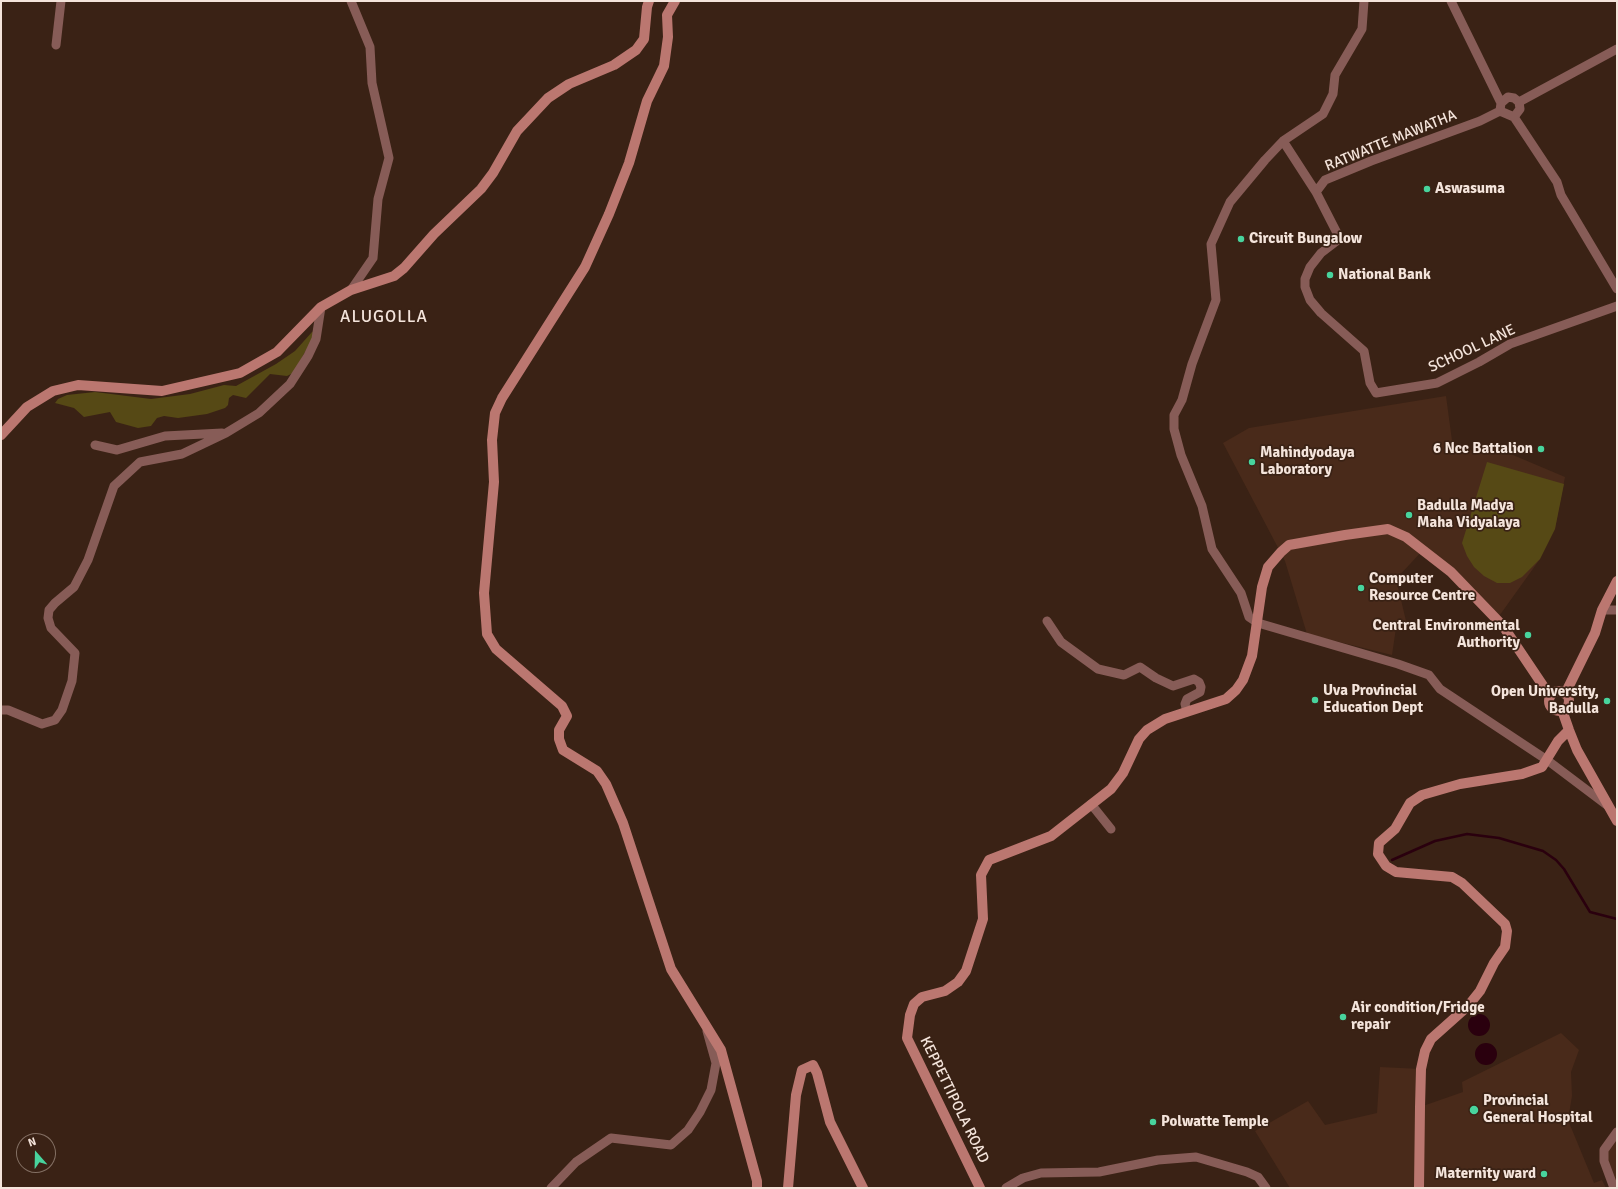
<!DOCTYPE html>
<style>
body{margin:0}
#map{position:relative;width:1618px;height:1189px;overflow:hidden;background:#3a2215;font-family:Signika,sans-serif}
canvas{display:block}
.frame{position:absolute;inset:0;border:2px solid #f4e4db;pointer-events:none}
.north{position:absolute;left:16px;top:1133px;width:40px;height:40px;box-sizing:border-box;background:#3a2215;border:1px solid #847064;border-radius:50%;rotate:340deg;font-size:11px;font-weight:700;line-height:16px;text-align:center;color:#f4e4db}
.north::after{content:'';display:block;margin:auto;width:14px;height:18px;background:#48d49d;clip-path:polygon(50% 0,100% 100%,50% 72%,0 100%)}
</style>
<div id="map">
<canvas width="1618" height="1189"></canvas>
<div class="frame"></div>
<div class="north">N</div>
</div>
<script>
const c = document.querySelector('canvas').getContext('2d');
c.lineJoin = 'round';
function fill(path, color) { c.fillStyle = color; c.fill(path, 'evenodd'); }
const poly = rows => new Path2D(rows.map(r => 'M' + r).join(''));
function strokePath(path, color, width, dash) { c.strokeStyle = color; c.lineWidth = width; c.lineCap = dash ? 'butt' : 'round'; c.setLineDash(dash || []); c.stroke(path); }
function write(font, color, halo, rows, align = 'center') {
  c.font = font + ' Signika,sans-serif'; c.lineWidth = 3.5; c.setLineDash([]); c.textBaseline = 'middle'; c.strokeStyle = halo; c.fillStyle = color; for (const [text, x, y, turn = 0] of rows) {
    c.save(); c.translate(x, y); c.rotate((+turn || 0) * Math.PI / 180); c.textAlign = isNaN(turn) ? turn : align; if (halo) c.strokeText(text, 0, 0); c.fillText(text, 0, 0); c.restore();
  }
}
const built = poly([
 [1446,396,1453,448,1513,455,1565,477,1555,529,1540,559,1497,619,1424,549,1396,579,1407,625,1396,628,1392,655,1307,634,1285,561,1223,443,1249,428],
 [1561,1033,1579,1050,1571,1072,1572,1096,1568,1120,1594,1183,1602,1180,1606,1188,1290,1188,1255,1131,1308,1101,1325,1125,1377,1113,1380,1067,1421,1069,1420,1107,1463,1092,1462,1082],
 [1617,1132,1617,1188,1604,1150]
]);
const green = poly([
 [318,329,293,373,287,376,270,374,246,398,233,395,229,398,228,405,225,408,207,414,178,418,164,416,157,418,151,426,138,428,116,422,110,412,84,417,74,408,55,403,58,399,67,395,95,392,151,399,190,394,224,385,236,386,276,364,295,351,312,332],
 [1487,462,1564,484,1555,529,1540,559,1522,577,1510,583,1497,583,1484,576,1474,567,1467,556,1462,543]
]);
const water = poly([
 '1468 1025a11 11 0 1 1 22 0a11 11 0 1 1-22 0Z',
 '1475 1054a11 11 0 1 1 22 0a11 11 0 1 1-22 0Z'
]);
const stream = poly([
 [1392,860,1435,841,1467,834,1499,838,1543,851,1556,860,1564,869,1590,912,1617,919]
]);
const street = poly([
 [1364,1,1362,29,1335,75,1333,94,1323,114,1283,141,1265,160,1230,202,1211,244,1216,300,1192,364,1182,400,1174,415,1174,429,1181,455,1202,506,1212,549,1241,593,1249,617,1258,623,1398,664,1429,675,1440,689,1547,760,1608,806],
 [1451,1,1501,103],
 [56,45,61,1],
 [1508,97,1514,98,1519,102,1520,109,1514,117,1500,111,1501,103,1508,97],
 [1519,102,1617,49],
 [1514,117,1557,182,1561,195,1617,289],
 [1283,141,1316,192,1337,233,1338,240,1321,253,1310,267,1305,279,1305,287,1310,300,1321,313,1364,351,1370,383,1376,393,1437,383,1479,362,1510,344,1617,306],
 [1316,192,1325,180,1371,161,1480,121,1500,111],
 [351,290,373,258,378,199,389,158,372,83,370,47,351,1],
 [95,445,117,450,165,436,222,433],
 [1602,610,1617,610],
 [1047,621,1061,642,1098,669,1124,675,1140,667,1156,678,1173,686,1194,679,1199,682,1201,687,1200,692,1187,699,1185,704,1187,712],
 [1,710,8,710,42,724,55,720,62,710,72,681,75,653,51,628,48,618,49,610,55,603,74,587,88,560,114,486,140,462,182,454,226,433,259,413,290,384,308,356,316,339,321,307],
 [1091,804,1111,829],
 [551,1188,576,1162,611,1138,671,1145,688,1130,700,1112,711,1090,716,1063,707,1031],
 [1006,1188,1023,1178,1041,1173,1099,1172,1158,1160,1196,1157,1247,1172,1258,1177,1266,1188],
 [1614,1188,1604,1161,1604,1150,1617,1132]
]);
const secondary = poly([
 [675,1,667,15,668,37,664,66,647,101,629,163,609,214,585,267,502,398,495,413,492,440,494,482,484,593,487,634,496,649,562,706,567,716,559,730,559,739,563,750,597,771,606,784,623,823,671,969,721,1050,757,1181,757,1188],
 [1,435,27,407,53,391,78,385,162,391,240,373,277,352,321,307,351,290,394,276,404,268,434,234,481,189,493,173,517,131,548,98,569,84,614,65,636,50,644,39,647,7,649,1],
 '1549 701a10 10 0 1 1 20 0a10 10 0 1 1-20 0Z',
 [1565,694,1595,633,1602,610,1617,581],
 [1562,710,1569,730,1577,750,1617,821],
 [788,1188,796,1095,802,1070,813,1065,817,1073,830,1122,863,1188],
 [980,1188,907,1038,910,1015,914,1004,922,997,945,991,958,982,966,971,983,919,981,875,989,860,1051,836,1111,789,1123,773,1139,739,1147,730,1165,719,1226,699,1236,690,1243,680,1252,656,1262,587,1268,567,1281,552,1289,545,1345,535,1388,529,1406,537,1451,572,1503,626,1550,696],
 [1419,1188,1420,1107,1421,1069,1425,1051,1431,1039,1468,1006,1480,991,1494,963,1505,947,1507,931,1505,924,1462,883,1452,877,1396,872,1386,866,1378,854,1379,843,1395,829,1410,803,1422,795,1460,784,1522,774,1542,767,1558,741,1569,730]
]);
const markers = [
 [1427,189,4,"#48d49d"],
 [1241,239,4,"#48d49d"],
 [1330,275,4,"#48d49d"],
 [1541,449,4,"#48d49d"],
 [1252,462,4,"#48d49d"],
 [1409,515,4,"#48d49d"],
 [1361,588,4,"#48d49d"],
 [1528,635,4,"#48d49d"],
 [1315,700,4,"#48d49d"],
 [1607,701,4,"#48d49d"],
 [1343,1017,4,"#48d49d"],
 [1474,1110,5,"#48d49d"],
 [1153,1122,4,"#48d49d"],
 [1544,1174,4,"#48d49d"]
];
const streetNames = [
 ["RATWATTE MAWATHA",1391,141,-22],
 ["SCHOOL LANE",1472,349,-25],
 ["KEPPETTIPOLA ROAD",954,1100,64]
];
const poiNames = [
 ["Aswasuma",1435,189],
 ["Circuit Bungalow",1249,239],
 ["National Bank",1338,275],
 ["6 Ncc Battalion",1533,449,"right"],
 ["Mahindyodaya",1260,453],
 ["Laboratory",1260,470],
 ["Badulla Madya",1417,506],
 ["Maha Vidyalaya",1417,523],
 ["Computer",1369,579],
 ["Resource Centre",1369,596],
 ["Central Environmental",1520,626,"right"],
 ["Authority",1520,643,"right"],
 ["Uva Provincial",1323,691],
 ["Education Dept",1323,708],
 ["Open University,",1599,692,"right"],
 ["Badulla",1599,709,"right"],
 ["Air condition/Fridge",1351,1008],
 ["repair",1351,1025],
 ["Provincial",1483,1101],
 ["General Hospital",1483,1118],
 ["Polwatte Temple",1161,1122],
 ["Maternity ward",1536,1174,"right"]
];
const quarterNames = [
 ["ALUGOLLA",384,318]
];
fill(built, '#492a1a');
fill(green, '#564915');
fill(water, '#2a000e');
strokePath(stream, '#2a000e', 2.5);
strokePath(street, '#875c57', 9);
strokePath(secondary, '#bb7770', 10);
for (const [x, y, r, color] of markers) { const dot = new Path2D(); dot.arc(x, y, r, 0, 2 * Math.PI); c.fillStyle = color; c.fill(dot); strokePath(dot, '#3a2215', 1.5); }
write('15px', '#f4e4db', '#3a2215', streetNames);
write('bold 15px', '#f4e4db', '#3a2215', poiNames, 'left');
c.letterSpacing = '1px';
write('17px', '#f4e4db', '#3a2215', quarterNames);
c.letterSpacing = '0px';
</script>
